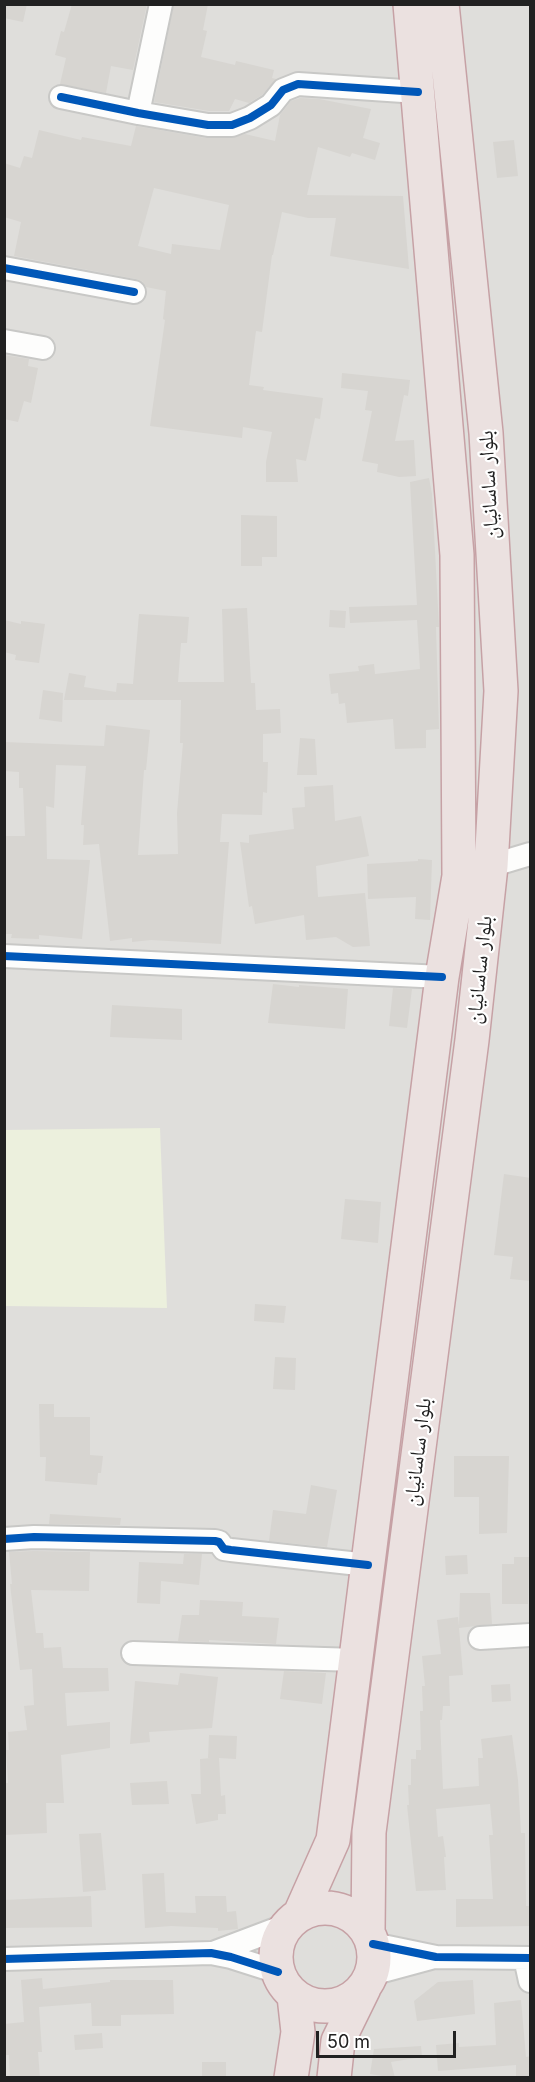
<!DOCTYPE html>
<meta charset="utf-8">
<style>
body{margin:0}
#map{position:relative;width:535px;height:2082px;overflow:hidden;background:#f0efea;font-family:Inter,sans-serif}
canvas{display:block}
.frame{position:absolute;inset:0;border:6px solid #212121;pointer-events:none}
.scale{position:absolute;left:316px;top:2031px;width:140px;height:27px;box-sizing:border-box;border:3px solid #212121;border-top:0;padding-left:8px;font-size:18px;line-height:21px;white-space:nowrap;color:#212121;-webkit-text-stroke:4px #fff;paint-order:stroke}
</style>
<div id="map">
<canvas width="535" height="2082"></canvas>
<div class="frame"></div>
<div class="scale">50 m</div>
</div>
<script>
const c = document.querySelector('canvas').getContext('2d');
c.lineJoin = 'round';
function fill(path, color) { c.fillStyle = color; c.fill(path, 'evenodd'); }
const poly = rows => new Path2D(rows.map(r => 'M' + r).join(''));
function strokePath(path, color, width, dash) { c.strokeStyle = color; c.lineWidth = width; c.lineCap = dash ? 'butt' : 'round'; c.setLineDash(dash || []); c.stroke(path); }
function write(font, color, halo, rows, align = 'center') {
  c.font = font + ' Inter,"Noto Naskh Arabic",sans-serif'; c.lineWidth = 4.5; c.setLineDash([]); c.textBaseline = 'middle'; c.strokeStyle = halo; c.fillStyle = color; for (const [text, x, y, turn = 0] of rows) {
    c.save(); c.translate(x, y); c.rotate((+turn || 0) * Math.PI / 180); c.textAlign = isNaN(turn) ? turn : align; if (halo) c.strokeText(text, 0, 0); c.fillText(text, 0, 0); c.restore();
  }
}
const residential = poly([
 [5,5,530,5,530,2077,5,2077]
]);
const farmland = poly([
 [160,1128,167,1308,5,1306,5,1130]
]);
const building = poly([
 [4,4,27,4,23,22,4,18],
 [72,4,147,4,133,70,111,66,106,93,60,84,66,58,55,55,61,31,64,32],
 [174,4,208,4,203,30,207,31,201,57,235,65,236,61,274,70,272,78,276,79,262,95,249,103,235,99,229,111,209,111,154,102],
 [300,98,319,99,371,109,363,138,380,143,375,160,352,153,350,157,318,147,307,195,403,196,409,269,330,256,336,218,308,218,282,212,273,255,272,255,262,332,256,331,249,385,264,387,263,390,323,398,320,419,315,418,306,461,296,459,298,482,266,482,266,462,272,432,243,427,242,438,150,426,165,320,163,319,166,291,146,287,142,281,136,279,14,256,21,222,4,217,4,163,20,168,24,156,32,158,39,130,81,140,82,137,131,146,136,126,206,138,232,138,245,134,275,141,280,115,291,101],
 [154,188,229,205,220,250,172,244,171,254,138,246],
 [514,140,518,176,497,178,493,142],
 [4,355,29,359,28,366,38,368,31,403,24,401,18,422,4,419],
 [342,373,410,380,408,396,404,395,395,441,414,440,416,476,399,477,377,472,378,464,362,461,372,411,365,410,368,391,341,388],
 [429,478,432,494,439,627,436,627,439,729,426,730,426,748,395,749,393,719,347,723,345,703,339,704,338,693,331,694,329,674,359,671,358,666,374,664,375,674,420,669,417,620,350,623,349,607,417,605,410,482],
 [241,515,277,516,277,557,262,557,262,566,241,566],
 [247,608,251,683,255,683,256,710,280,709,281,733,263,734,263,762,268,762,267,793,263,792,262,815,222,814,220,842,229,842,221,944,151,940,132,942,132,938,110,941,99,844,83,845,84,825,81,825,86,766,56,765,54,808,46,806,47,859,90,860,82,939,39,935,39,939,11,938,12,934,4,934,4,836,25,836,23,788,19,788,19,772,4,771,4,742,104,746,106,725,150,730,146,770,144,770,138,855,178,854,177,813,183,743,180,743,181,700,64,700,69,673,86,676,84,687,116,692,117,683,133,684,139,614,189,617,187,643,181,643,178,682,224,682,222,609],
 [330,610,346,611,345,628,329,627],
 [4,620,21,624,21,621,45,624,39,663,15,660,16,655,4,652],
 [43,690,63,693,62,722,39,719],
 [300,738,315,739,317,775,297,775],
 [333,785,335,821,361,816,369,856,316,866,318,897,365,893,370,946,353,947,336,937,306,940,304,915,255,924,252,906,249,907,240,842,249,843,249,835,294,829,292,808,305,807,304,787],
 [418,859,432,860,430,920,415,919,416,897,368,899,367,864,418,861],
 [273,984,299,987,299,985,348,989,345,1029,268,1023],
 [393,988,412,989,407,1028,389,1026],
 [112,1005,182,1009,182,1040,110,1037],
 [504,1174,531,1178,531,1281,510,1279,513,1257,494,1255],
 [345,1199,381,1202,378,1243,341,1239],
 [255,1304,286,1306,284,1323,254,1321],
 [275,1357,296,1358,295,1390,273,1389],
 [39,1404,54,1404,54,1417,90,1417,90,1455,103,1456,101,1473,98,1473,97,1485,45,1481,46,1457,40,1457],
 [454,1456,509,1456,507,1533,479,1534,479,1497,454,1497],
 [311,1485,337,1490,327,1547,269,1541,273,1510,306,1514],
 [50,1514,121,1518,120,1525,49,1524],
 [34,1551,90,1552,89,1591,31,1590,36,1633,43,1633,44,1648,61,1647,63,1668,108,1668,109,1691,65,1693,67,1726,110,1722,110,1748,61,1755,64,1803,46,1803,47,1833,4,1835,4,1783,8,1783,6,1750,9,1750,8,1732,27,1730,24,1706,34,1705,32,1669,20,1670,10,1584,12,1584,9,1552],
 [184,1554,202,1554,199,1585,161,1581,160,1604,137,1603,139,1562,183,1564],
 [467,1555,468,1574,446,1575,445,1556],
 [514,1557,529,1557,528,1604,502,1604,502,1564,514,1564],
 [460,1593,490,1593,492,1624,459,1628,463,1675,449,1676,450,1706,443,1706,442,1720,440,1720,443,1789,479,1786,478,1758,483,1758,481,1739,512,1735,518,1780,521,1833,525,1833,526,1906,531,1906,531,1926,456,1927,456,1899,493,1899,489,1835,493,1835,490,1804,436,1809,438,1837,443,1836,446,1857,444,1857,446,1890,416,1891,407,1805,409,1805,408,1785,411,1785,411,1759,416,1759,416,1750,421,1750,420,1711,423,1711,422,1686,425,1686,422,1656,441,1654,437,1620,458,1617,459,1626],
 [200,1600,243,1602,242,1616,279,1618,276,1644,209,1640,209,1642,178,1641,182,1615,199,1615],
 [284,1671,326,1673,322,1704,280,1699],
 [180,1673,218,1677,212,1728,149,1732,150,1742,130,1744,135,1681,178,1685],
 [510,1684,511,1701,492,1702,491,1685],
 [209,1735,237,1736,236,1759,219,1758,221,1796,225,1795,226,1814,218,1814,218,1820,196,1824,191,1794,201,1794,200,1759,211,1758,208,1758],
 [167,1781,169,1804,132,1805,130,1783],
 [101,1833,106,1890,83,1892,79,1834],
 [164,1873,166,1912,196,1913,195,1896,226,1896,227,1912,236,1911,238,1929,218,1931,218,1928,171,1926,145,1928,142,1874],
 [91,1896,92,1927,4,1928,4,1900],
 [42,1978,43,1989,110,1982,110,1980,173,1980,174,2014,121,2015,121,2026,92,2026,91,2003,39,2007,42,2052,38,2052,40,2078,10,2078,9,2055,4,2055,4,2024,24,2022,21,1980],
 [473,1980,475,2014,417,2021,414,2001,438,1982],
 [521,2000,526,2057,531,2056,531,2078,516,2078,516,2065,438,2071,436,2045,459,2043,459,2047,496,2045,494,2003],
 [102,2033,103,2048,75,2050,74,2035],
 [421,2046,422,2057,391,2062,395,2078,370,2074,374,2049],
 [202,2062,226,2062,226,2078,202,2078]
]);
const minor = poly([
 [61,97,138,113,208,125,232,125,250,118,271,105,283,90,298,84,418,92],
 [138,113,161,4],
 [4,268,134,292],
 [4,341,43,348],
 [480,869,530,854],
 [4,956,442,977],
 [4,1539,34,1537,215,1541,219,1542,224,1549,231,1550,368,1565],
 [480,1638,530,1635],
 [133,1653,356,1660],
 [373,1944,436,1957,530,1958],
 [213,1953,287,1925],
 [525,1958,530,1981],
 [4,1959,211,1953,231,1957,278,1972],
 [372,1974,431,1958]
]);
const highway = poly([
 '276 1957a49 49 0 1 1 98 0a49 49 0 1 1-98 0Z',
 [300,1914,333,1840,442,977,459,876,457,555,410,4],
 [368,1931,369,1832,472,1040,491,866,501,691,486,433,442,4],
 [291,2078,298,2032,294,1996],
 [334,2078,338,2041,364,1988]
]);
const cycleway = poly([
 [61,97,138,113,208,125,232,125,250,118,271,105,283,90,298,84,418,92],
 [4,268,134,292],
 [4,956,442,977],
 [4,1539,34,1537,215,1541,219,1542,224,1549,231,1550,368,1565],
 [373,1944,436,1957,530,1958],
 [4,1959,211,1953,231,1957,278,1972]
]);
const streetNames = [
 ["بلوار ساسانیان",489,485,-93],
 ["بلوار ساسانیان",480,970,-84],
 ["بلوار ساسانیان",418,1452,-83]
];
fill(residential, '#dfdedb');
fill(farmland, '#ecf0dd');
fill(building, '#d7d5d1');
strokePath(minor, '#c8c8c6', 26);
strokePath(highway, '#c6a1a5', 36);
strokePath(minor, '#fdfdfc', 22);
strokePath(highway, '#ebe1e0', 33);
strokePath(cycleway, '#0057b8', 8);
write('21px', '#212121', '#fff', streetNames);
</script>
